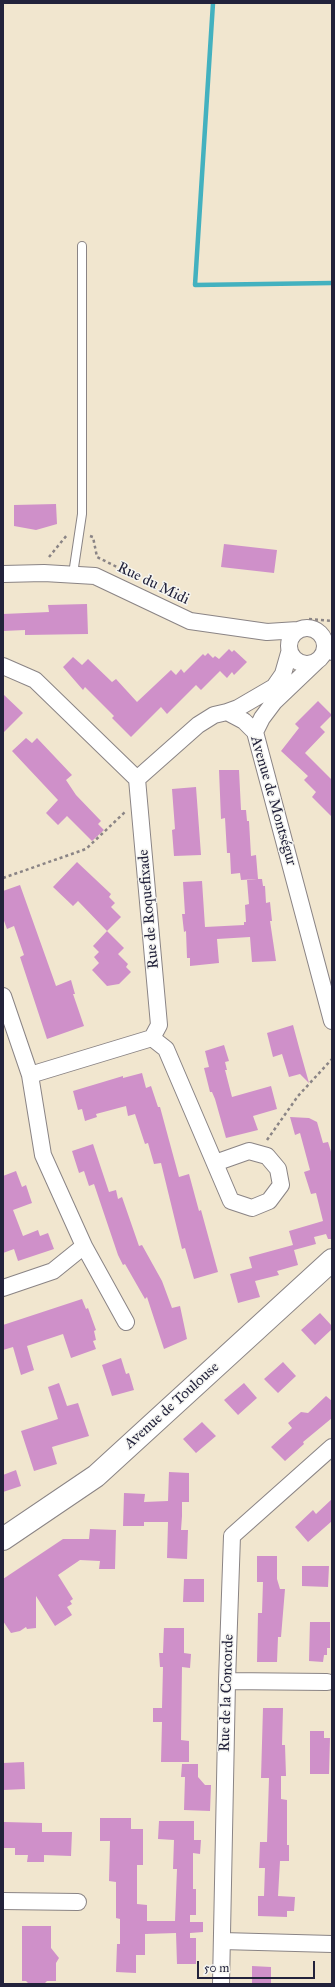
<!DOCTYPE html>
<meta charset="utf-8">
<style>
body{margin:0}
#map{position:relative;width:335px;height:1987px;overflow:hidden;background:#f1e6cf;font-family:"IM FELL Great Primer",serif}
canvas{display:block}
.frame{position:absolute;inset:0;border:4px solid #22223b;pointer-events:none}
.scale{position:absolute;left:197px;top:1961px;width:118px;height:18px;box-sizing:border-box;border:2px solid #22223b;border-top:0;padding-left:5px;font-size:12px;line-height:14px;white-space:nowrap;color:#22223b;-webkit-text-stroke:3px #f6f6f2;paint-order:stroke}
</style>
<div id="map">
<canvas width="335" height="1987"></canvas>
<div class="frame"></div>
<div class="scale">50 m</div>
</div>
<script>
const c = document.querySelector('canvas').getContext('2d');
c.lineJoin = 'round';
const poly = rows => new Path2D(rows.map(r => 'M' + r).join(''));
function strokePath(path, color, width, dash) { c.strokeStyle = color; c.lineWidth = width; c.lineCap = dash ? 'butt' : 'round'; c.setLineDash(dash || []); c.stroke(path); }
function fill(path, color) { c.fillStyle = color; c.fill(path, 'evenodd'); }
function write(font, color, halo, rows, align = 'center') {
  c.font = font + ' "IM FELL Great Primer",serif'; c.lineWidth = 3; c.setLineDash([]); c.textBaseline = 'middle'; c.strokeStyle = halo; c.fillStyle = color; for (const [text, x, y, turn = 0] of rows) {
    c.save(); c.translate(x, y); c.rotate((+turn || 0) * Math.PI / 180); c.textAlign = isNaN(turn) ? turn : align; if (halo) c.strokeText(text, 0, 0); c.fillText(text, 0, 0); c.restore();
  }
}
const stream = poly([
 [213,3,195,285,332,283]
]);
const building = poly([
 [56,504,57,524,36,530,14,526,14,505],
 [224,544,277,550,274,573,221,567],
 [87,604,88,634,25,635,25,630,3,631,3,614,49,612,48,605],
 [229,649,232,652,234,650,247,662,234,675,232,672,227,678,220,671,201,690,196,685,167,714,161,707,131,737,112,718,114,716,85,687,83,690,63,667,73,657,82,665,88,659,112,682,116,679,137,702,171,670,176,675,181,669,184,673,203,654,205,656,208,653,213,658,215,656,219,659],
 [3,694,23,713,3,733],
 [318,701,332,715,320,727,325,732,305,753,332,780,332,817,312,797,316,792,304,780,308,776,281,751,299,728,295,724],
 [26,738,32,743,37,738,72,775,66,780,76,795,101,821,98,824,104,830,92,841,67,816,58,825,46,813,58,800,12,751],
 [219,770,239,770,241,810,246,810,247,821,249,821,251,856,256,855,258,879,262,879,263,886,265,886,266,903,270,902,272,921,270,921,276,961,252,962,250,937,217,939,219,963,190,966,190,958,187,958,186,931,184,932,182,914,185,914,183,882,202,881,205,927,244,925,244,922,246,922,245,905,249,904,247,880,257,879,241,880,240,873,231,874,230,853,227,853,225,818,221,819],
 [196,787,201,855,174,856,172,830,175,829,172,789],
 [77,862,111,894,109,897,115,903,111,907,121,917,107,931,78,901,73,906,53,887],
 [20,885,56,986,71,980,75,994,73,994,84,1026,47,1039,20,957,24,955,14,926,7,929,3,918,3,891],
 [107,931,124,948,118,954,128,964,126,967,131,972,119,984,107,986,92,970,99,963,94,957,99,952,93,946],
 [293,1025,300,1051,309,1083,300,1074,289,1077,282,1054,273,1057,267,1033],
 [224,1045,229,1061,225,1062,227,1070,225,1070,232,1097,271,1086,277,1109,253,1116,258,1130,226,1138,215,1099,212,1092,210,1092,204,1068,209,1067,205,1051],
 [142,1073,146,1088,151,1086,158,1107,160,1107,179,1177,189,1174,199,1211,201,1210,218,1272,194,1279,185,1248,182,1249,161,1163,154,1164,148,1143,145,1144,135,1114,128,1116,126,1106,96,1114,97,1117,85,1121,82,1109,78,1110,73,1091,123,1076,123,1078],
 [290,1117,309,1118,317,1122,323,1143,328,1142,332,1155,332,1239,328,1239,326,1234,314,1237,316,1244,294,1250,298,1265,277,1271,279,1275,255,1281,260,1297,238,1303,230,1274,252,1268,249,1257,293,1245,289,1231,323,1221,316,1193,311,1194,304,1172,310,1170,300,1133,295,1135],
 [93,1144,109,1192,116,1190,118,1199,122,1197,139,1246,142,1245,162,1281,172,1308,180,1306,187,1339,164,1349,147,1297,145,1299,125,1264,123,1265,118,1255,94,1184,89,1186,84,1171,79,1173,72,1151],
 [16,1171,22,1187,26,1185,32,1203,13,1210,23,1236,38,1230,40,1236,48,1233,54,1249,18,1261,14,1249,3,1253,3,1176],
 [82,1299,86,1309,88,1308,96,1330,94,1331,96,1340,93,1341,96,1349,71,1358,63,1334,27,1346,34,1370,21,1375,13,1347,3,1350,3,1325],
 [320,1313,332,1326,332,1329,315,1345,301,1330],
 [121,1358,126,1374,129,1373,134,1390,112,1396,102,1365],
 [283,1362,296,1376,278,1393,264,1379],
 [59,1383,67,1406,78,1403,89,1436,52,1447,57,1464,34,1471,21,1431,58,1419,48,1387],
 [244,1383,257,1398,238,1415,224,1400],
 [326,1396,332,1401,332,1418,303,1442,304,1444,285,1461,271,1447,292,1428,288,1423,301,1412,308,1413],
 [202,1422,216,1436,196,1453,183,1439],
 [16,1470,21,1486,3,1492,3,1475],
 [169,1472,189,1473,189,1502,182,1502,182,1516,181,1530,188,1530,187,1559,167,1558,168,1522,144,1522,144,1526,123,1526,124,1493,145,1494,144,1502,168,1501],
 [332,1499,332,1521,308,1542,295,1527,313,1510,316,1514],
 [90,1529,116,1530,115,1569,99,1569,100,1561,80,1560,58,1575,73,1599,70,1601,72,1604,67,1607,72,1615,55,1626,36,1596,36,1628,27,1629,26,1627,20,1631,11,1633,3,1621,3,1579,63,1539,89,1539],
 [257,1556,277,1556,277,1579,280,1589,285,1589,281,1637,278,1637,277,1662,257,1662,258,1613,262,1613,263,1582,257,1582],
 [302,1566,329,1566,328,1587,302,1586],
 [184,1579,204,1579,204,1602,183,1602],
 [310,1622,330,1622,330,1648,327,1648,327,1655,324,1655,323,1662,309,1661],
 [164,1628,184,1628,184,1653,191,1654,190,1668,182,1667,181,1740,189,1741,189,1762,161,1762,162,1722,153,1722,153,1708,162,1708,163,1667,160,1667,159,1653,163,1653],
 [263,1708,283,1708,282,1745,285,1745,286,1776,281,1776,281,1799,287,1800,287,1845,289,1845,289,1861,280,1861,278,1896,295,1897,294,1911,287,1911,287,1917,258,1916,258,1896,264,1896,265,1868,259,1868,260,1842,267,1842,269,1778,261,1778],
 [310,1731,324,1731,324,1738,330,1738,329,1774,310,1774],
 [24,1762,25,1789,3,1790,3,1763],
 [182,1764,198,1764,198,1777,205,1785,211,1785,210,1811,184,1810,185,1777,181,1777],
 [100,1818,131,1818,131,1829,143,1829,143,1865,137,1865,137,1904,147,1905,147,1921,175,1921,177,1869,173,1869,174,1840,158,1839,159,1821,194,1821,194,1840,201,1840,200,1854,193,1853,193,1889,196,1889,196,1915,190,1915,190,1922,203,1922,203,1932,190,1933,190,1938,196,1938,196,1964,177,1964,176,1933,145,1934,145,1955,136,1955,136,1973,116,1972,117,1944,120,1944,120,1919,116,1918,116,1882,109,1881,110,1841,100,1841],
 [4,1822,42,1823,42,1832,72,1832,71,1856,44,1855,44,1862,27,1862,28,1855,15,1855,15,1848,3,1848],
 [22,1926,51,1926,51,1948,59,1958,56,1963,56,1981,47,1981,44,1984,29,1984,26,1981,22,1981],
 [252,1966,271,1967,271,1984,252,1984]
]);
const path = poly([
 [90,536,93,537,97,557,117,567],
 [49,557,67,535],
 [309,619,332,621],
 [3,878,86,849,125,812],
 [267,1140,298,1096,332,1059]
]);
const lane = poly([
 [73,574,82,514,82,246],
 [323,653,332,656]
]);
const street = poly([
 [3,574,44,573,95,576,190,621,267,632,298,630],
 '289 646a18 18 0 1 1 36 0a18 18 0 1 1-36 0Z',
 [3,666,35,680,137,779,198,725,214,715,227,712,244,721,255,732,332,1021],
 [227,712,238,708,274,687,283,674,289,653],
 [255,732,262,718,274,702,317,661],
 [137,779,159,1025,152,1038],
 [3,996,30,1075],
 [152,1038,166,1049,231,1201,252,1208,269,1201,281,1185,278,1169,267,1156,249,1151,215,1163],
 [84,1246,126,1322],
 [3,1288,53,1271,84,1246,43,1155,30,1075,152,1038],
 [227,1681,327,1682],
 [3,1901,78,1902],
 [222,1941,332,1944],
 [221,1984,227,1681,232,1536,332,1447]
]);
const secondary = poly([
 [3,1539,96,1476,332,1260]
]);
const streetNames = [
 ["Rue du Midi",153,584,26],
 ["Avenue de Montségur",273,801,74],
 ["Rue de Roquefixade",149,909,-95],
 ["Avenue de Toulouse",172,1406,-42],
 ["Rue de la Concorde",227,1693,-88]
];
strokePath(stream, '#43b1bf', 4.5);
fill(building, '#cf90c9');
strokePath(lane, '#8a8485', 10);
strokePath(street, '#8a8485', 18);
strokePath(secondary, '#8a8485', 24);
strokePath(path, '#8a8485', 2.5, [3, 3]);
strokePath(lane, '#fff', 8);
strokePath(street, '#fff', 16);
strokePath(secondary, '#fff', 22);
write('15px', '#22223b', '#f6f6f2', streetNames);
</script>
